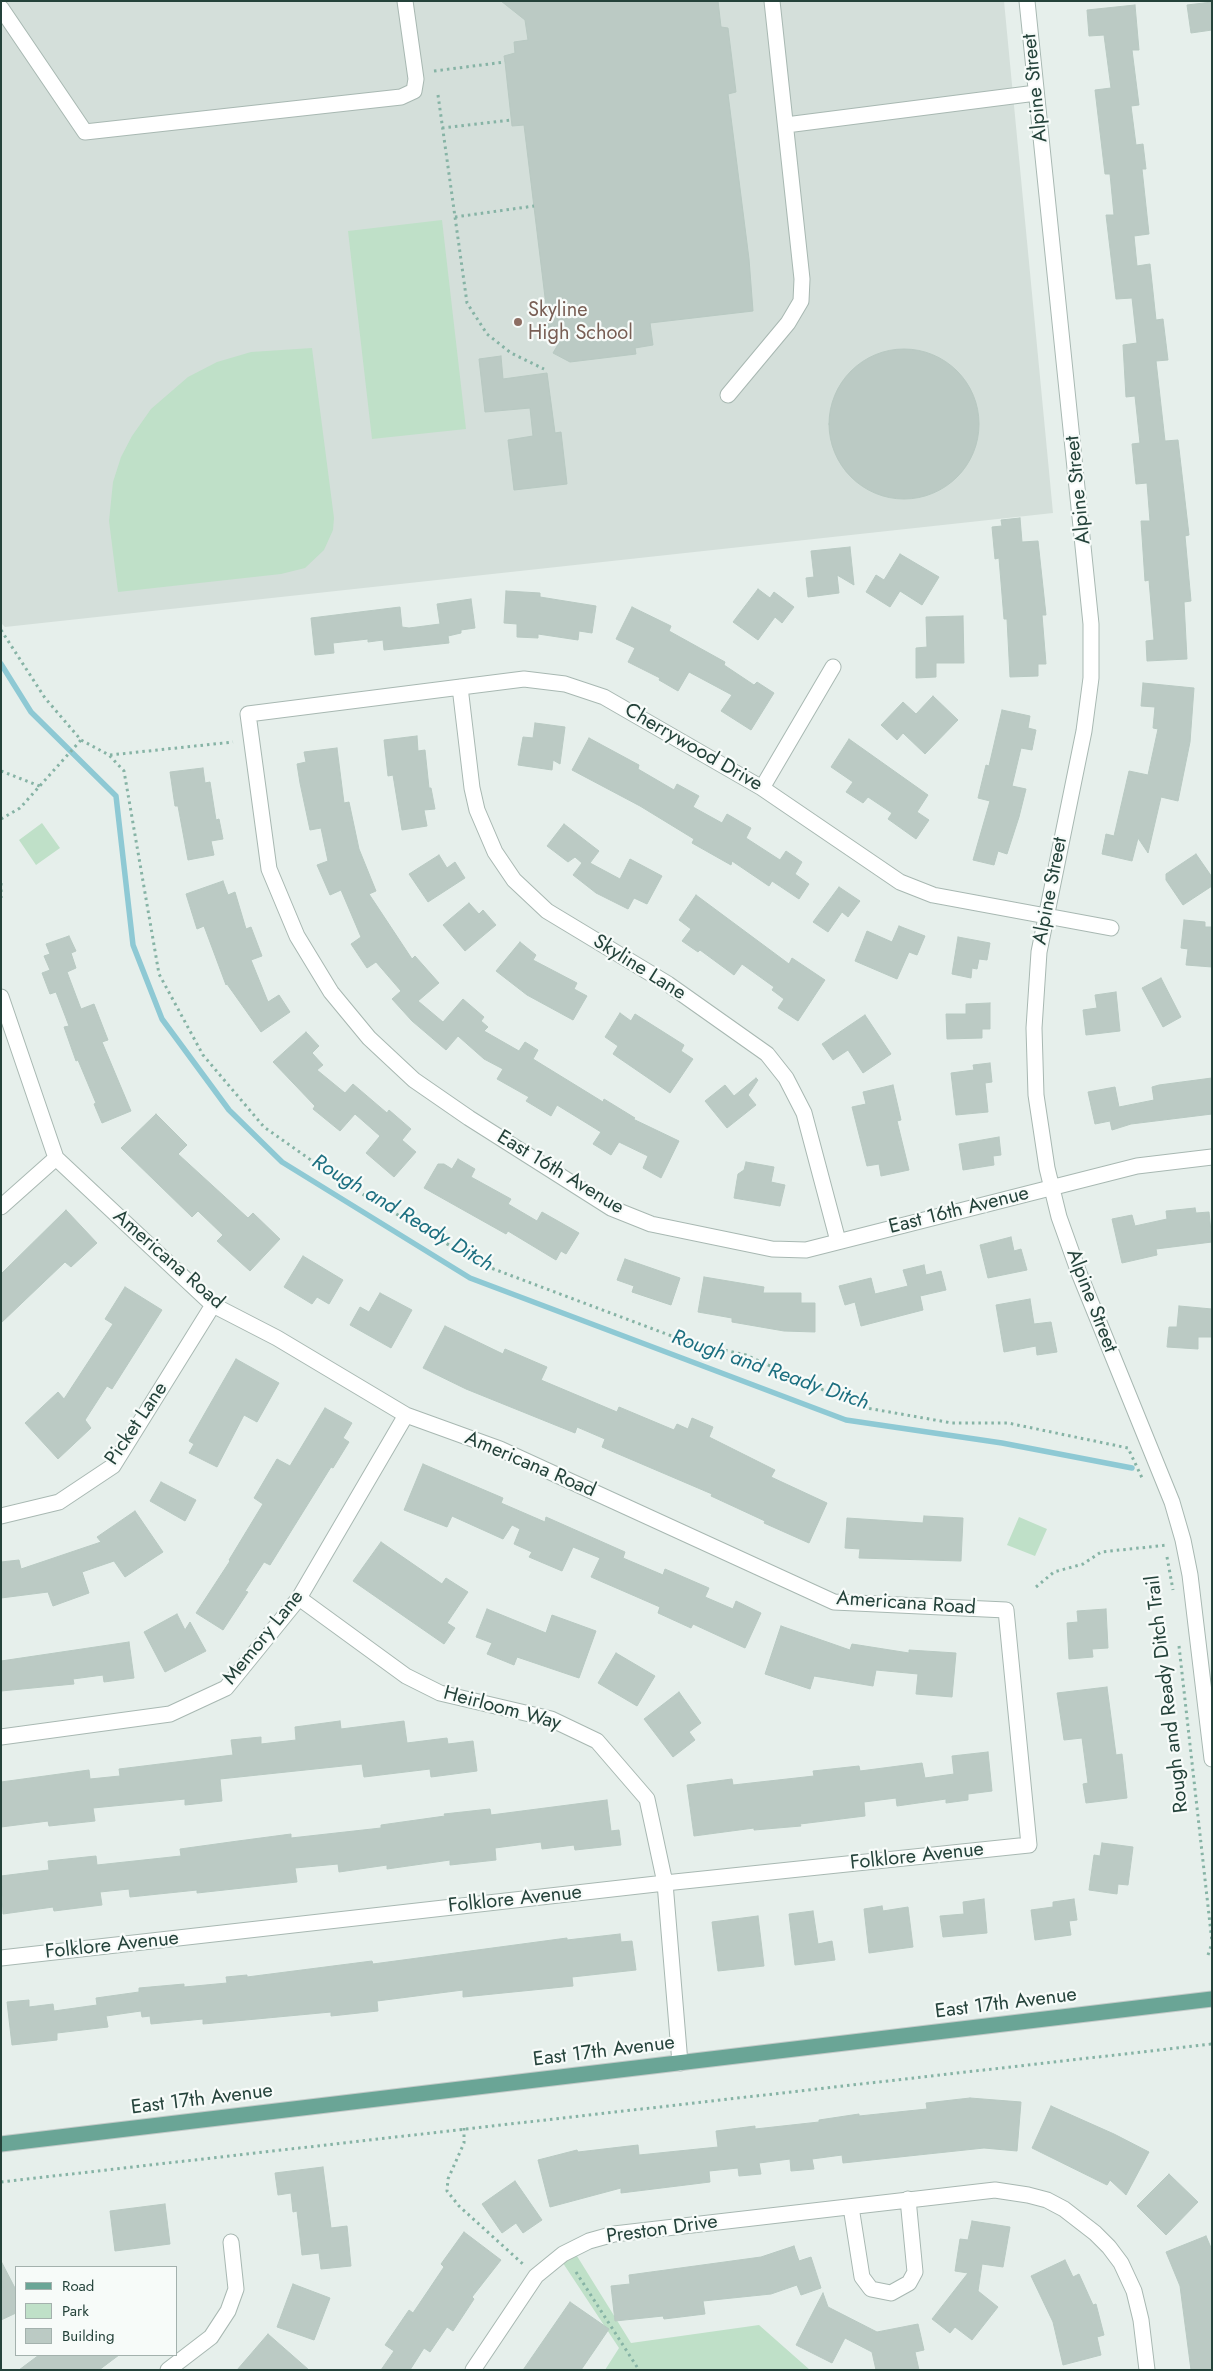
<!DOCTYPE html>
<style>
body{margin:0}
#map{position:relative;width:1213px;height:2371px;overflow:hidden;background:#e6efeb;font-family:Jost,sans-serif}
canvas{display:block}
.frame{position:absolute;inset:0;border:2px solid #24423a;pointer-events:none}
.legend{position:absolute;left:15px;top:2266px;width:162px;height:90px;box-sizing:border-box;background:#f7fbf9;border:1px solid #a3b1ad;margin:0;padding:6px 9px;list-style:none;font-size:15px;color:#24423a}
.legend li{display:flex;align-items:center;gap:10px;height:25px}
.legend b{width:25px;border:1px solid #a3b1ad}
</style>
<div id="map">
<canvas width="1213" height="2371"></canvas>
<div class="frame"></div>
<ul class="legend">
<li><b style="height:6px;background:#6aa596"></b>Road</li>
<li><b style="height:14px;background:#bfe0c8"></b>Park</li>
<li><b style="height:14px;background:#bbcac4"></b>Building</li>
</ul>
</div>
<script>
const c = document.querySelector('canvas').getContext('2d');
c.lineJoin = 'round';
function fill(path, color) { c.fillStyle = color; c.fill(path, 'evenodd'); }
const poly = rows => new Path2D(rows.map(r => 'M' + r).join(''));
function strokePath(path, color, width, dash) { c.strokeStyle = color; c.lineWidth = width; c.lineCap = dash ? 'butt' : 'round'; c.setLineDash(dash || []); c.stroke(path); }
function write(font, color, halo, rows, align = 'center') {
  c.font = font + ' Jost,sans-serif'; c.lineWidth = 4.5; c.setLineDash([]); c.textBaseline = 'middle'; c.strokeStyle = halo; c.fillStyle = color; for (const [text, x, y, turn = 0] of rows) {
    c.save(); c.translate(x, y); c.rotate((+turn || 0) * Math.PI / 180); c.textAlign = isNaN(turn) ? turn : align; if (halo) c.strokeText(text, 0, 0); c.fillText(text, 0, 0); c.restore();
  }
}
const built = poly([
 [1,1,1004,1,1053,513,5,627,1,623]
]);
const green = poly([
 [442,220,466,429,372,439,348,231],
 [312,348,334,518,333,530,324,550,305,568,281,574,118,592,109,521,113,482,121,457,132,436,151,409,188,377,217,362,251,352],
 [42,823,60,848,36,865,19,840],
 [1019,1517,1047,1529,1035,1556,1007,1545],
 [572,2248,631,2343,759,2325,810,2370,605,2370,619,2348,559,2257]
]);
const stream = poly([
 [1,664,31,712,116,796,133,945,162,1019,229,1110,282,1162,470,1278,846,1420,1002,1443,1132,1468]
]);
const building = poly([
 [501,1,718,1,721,27,728,28,736,92,728,94,749,259,753,311,650,323,653,345,635,348,636,354,570,362,553,353,566,331,549,330,524,125,512,126,505,62,504,56,515,53,514,42,528,40,525,20,501,1],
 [1212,2,1212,30,1191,33,1187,5,1212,2],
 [1135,5,1139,50,1132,50,1139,105,1131,106,1136,145,1143,144,1146,169,1142,169,1149,234,1134,236,1137,266,1150,264,1156,320,1163,319,1168,360,1156,361,1165,441,1178,440,1189,535,1185,536,1191,601,1184,602,1187,659,1147,661,1146,641,1154,640,1149,580,1145,581,1141,521,1150,521,1147,483,1136,484,1132,444,1140,443,1135,396,1126,397,1123,345,1137,343,1132,298,1116,299,1106,215,1114,215,1110,174,1105,174,1095,90,1111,88,1104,35,1089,36,1087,10,1135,5],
 '829 424a75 75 0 1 1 150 0a75 75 0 1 1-150 0Z',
 [501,356,503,379,547,373,555,433,561,432,567,484,514,490,508,440,533,436,530,408,485,412,479,359,501,356],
 [1020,518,1022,542,1038,541,1046,615,1042,615,1046,664,1038,664,1038,676,1010,677,1007,619,1004,619,999,558,995,559,992,527,1002,526,1001,520,1020,518],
 [850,547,854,585,837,575,839,593,808,597,806,578,814,577,811,551,850,547],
 [900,554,939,577,922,605,900,591,890,607,866,592,876,575,884,580,900,554],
 [758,589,770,598,774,592,794,607,782,623,775,617,758,640,733,622,758,589],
 [506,591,540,593,540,597,596,606,592,633,579,631,578,640,538,634,538,638,517,637,517,624,504,623,506,591],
 [471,599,475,628,461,630,461,633,448,636,449,643,384,650,383,640,368,642,368,639,333,643,334,653,315,655,311,618,400,607,402,627,409,628,440,624,437,604,471,599],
 [632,607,671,626,669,631,725,662,724,665,754,685,757,682,774,693,751,730,721,711,732,695,689,672,678,691,659,680,660,678,628,662,635,648,616,639,632,607],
 [963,616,964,663,936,663,936,677,916,678,916,648,927,647,926,617,963,616],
 [1143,683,1194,688,1190,742,1178,801,1161,797,1148,853,1138,838,1132,861,1102,854,1106,834,1114,836,1129,771,1148,775,1158,729,1153,728,1155,707,1141,706,1143,683],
 [933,696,958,720,925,754,903,733,897,740,881,725,903,702,916,714,933,696],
 [1002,710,1030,716,1028,728,1036,730,1032,750,1021,748,1012,786,1026,789,1019,817,1007,854,998,851,994,865,973,860,990,801,978,798,986,765,989,766,1002,710],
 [535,723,565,727,560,764,553,760,552,770,518,765,523,737,533,738,535,723],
 [417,736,418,751,425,750,429,788,431,788,435,809,424,810,427,826,402,830,393,775,388,776,384,740,417,736],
 [589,738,639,765,638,769,674,790,677,784,699,796,693,807,722,823,727,814,751,828,746,838,780,860,786,851,802,862,795,874,809,884,799,899,772,881,769,886,732,861,731,865,692,843,694,839,640,806,572,770,589,738],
 [849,739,928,795,917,812,929,820,916,839,888,819,892,813,868,797,863,803,846,792,853,782,831,767,849,739],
 [337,748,344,803,349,802,359,849,376,891,369,894,412,959,415,956,439,983,418,1001,443,1022,463,999,484,1017,481,1021,488,1027,484,1031,519,1051,525,1042,538,1050,533,1059,603,1102,604,1099,635,1118,633,1119,679,1141,661,1178,643,1168,648,1156,619,1142,611,1155,593,1144,601,1132,588,1124,557,1105,551,1116,526,1101,529,1097,497,1079,503,1069,484,1059,458,1036,446,1050,412,1021,392,999,401,991,376,962,367,968,351,944,361,937,341,890,330,895,317,865,328,861,321,828,310,830,300,783,297,764,306,762,304,752,337,748],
 [203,768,205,783,210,782,216,820,219,819,223,839,211,841,214,855,188,860,178,806,175,806,170,772,203,768],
 [564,824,599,851,590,863,620,879,630,859,662,876,647,904,634,898,628,909,596,893,573,875,582,863,575,857,568,862,547,846,564,824],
 [1196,854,1212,877,1212,886,1183,905,1166,880,1166,874,1196,854],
 [439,855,447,868,455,862,465,878,428,902,409,874,439,855],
 [223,881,228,895,235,892,246,929,251,927,262,956,251,960,268,1002,279,995,290,1012,261,1032,227,984,226,985,204,926,197,929,186,894,223,881],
 [839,887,860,901,848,917,842,912,828,932,813,922,839,887],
 [696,895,789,964,792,958,825,980,798,1021,778,1008,784,999,772,990,774,987,742,964,734,975,700,950,698,952,682,941,691,929,679,920,696,895],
 [469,903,479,914,483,910,496,925,465,951,443,925,469,903],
 [1184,920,1205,922,1205,927,1212,927,1212,967,1186,965,1188,949,1181,948,1184,920],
 [899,926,925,936,917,955,909,952,897,979,855,961,867,931,892,942,899,926],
 [69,936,76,951,71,953,76,968,67,972,81,1009,94,1004,108,1040,102,1042,131,1111,102,1123,94,1104,96,1103,78,1060,76,1061,64,1027,69,1026,56,992,50,994,42,973,50,970,44,956,50,954,46,944,69,936],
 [958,937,990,943,987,960,979,959,977,969,972,968,971,978,952,974,958,937],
 [520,942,536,955,533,960,577,983,574,989,587,996,573,1020,527,995,496,971,520,942],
 [1161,978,1181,1017,1163,1027,1142,988,1161,978],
 [1116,992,1120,1031,1086,1035,1083,1010,1097,1008,1095,995,1116,992],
 [990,1003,990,1029,982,1029,982,1038,947,1039,946,1014,966,1014,966,1004,990,1003],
 [620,1013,631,1021,635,1014,684,1045,681,1051,693,1059,670,1093,613,1054,618,1046,605,1037,620,1013],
 [865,1015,891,1054,863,1073,848,1050,833,1060,822,1044,865,1015],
 [306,1032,319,1046,312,1053,323,1065,317,1070,345,1093,353,1084,387,1113,389,1110,411,1129,402,1140,416,1152,394,1177,366,1153,380,1136,355,1114,340,1131,313,1109,315,1106,273,1062,306,1032],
 [990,1063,992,1082,985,1083,988,1112,956,1115,951,1073,974,1070,973,1065,990,1063],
 [756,1078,758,1080,748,1095,756,1105,727,1128,705,1101,725,1085,734,1096,756,1078],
 [1212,1078,1212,1114,1131,1124,1112,1130,1110,1121,1095,1124,1088,1092,1115,1087,1119,1107,1154,1100,1152,1087,1159,1085,1212,1078],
 [893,1085,901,1120,897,1121,909,1170,881,1176,879,1164,867,1166,852,1107,866,1104,863,1092,893,1085],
 [156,1114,187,1145,178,1154,248,1218,253,1213,280,1239,250,1271,217,1241,223,1235,198,1211,192,1217,121,1148,156,1114],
 [999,1137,1001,1155,993,1156,994,1165,963,1170,959,1144,999,1137],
 [458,1159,475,1169,471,1177,511,1199,508,1204,537,1221,542,1212,579,1233,566,1254,561,1251,556,1260,508,1231,506,1234,424,1188,438,1164,444,1164,452,1169,458,1159],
 [746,1162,774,1167,771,1182,785,1185,780,1206,734,1198,738,1174,744,1170,746,1162],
 [1195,1208,1196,1213,1209,1212,1212,1242,1156,1249,1157,1255,1122,1263,1112,1219,1132,1215,1135,1226,1167,1219,1166,1211,1195,1208],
 [66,1210,97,1243,71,1267,65,1262,1,1323,1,1274,66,1210],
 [1011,1237,1014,1251,1021,1249,1027,1270,988,1278,980,1245,1011,1237],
 [303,1256,343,1280,329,1304,317,1297,312,1304,284,1287,303,1256],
 [625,1259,680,1278,671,1305,632,1292,634,1286,617,1280,625,1259],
 [924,1265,926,1275,941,1271,946,1290,920,1296,923,1310,861,1326,855,1302,845,1305,839,1286,871,1278,875,1294,908,1286,903,1270,924,1265],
 [704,1277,764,1287,763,1293,801,1293,801,1303,815,1303,815,1332,784,1331,732,1322,732,1318,698,1312,704,1277],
 [125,1287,162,1310,112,1389,107,1386,85,1420,91,1428,58,1459,25,1423,58,1392,64,1399,113,1324,105,1319,125,1287],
 [380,1293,412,1310,391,1348,350,1325,360,1307,369,1312,380,1293],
 [1030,1299,1034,1324,1051,1322,1057,1352,1037,1355,1036,1346,1004,1352,996,1305,1030,1299],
 [1179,1306,1212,1309,1212,1337,1198,1337,1198,1349,1167,1347,1169,1327,1177,1327,1179,1306],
 [445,1326,503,1354,505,1349,547,1367,541,1380,617,1412,619,1407,674,1430,677,1424,688,1429,692,1418,713,1427,709,1437,775,1470,771,1477,827,1503,809,1543,764,1523,765,1521,711,1496,712,1494,602,1447,605,1439,577,1427,575,1433,466,1389,423,1368,445,1326],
 [236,1359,279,1383,257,1422,244,1415,217,1467,189,1453,194,1444,189,1441,236,1359],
 [325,1408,352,1423,343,1438,349,1442,333,1468,331,1467,270,1565,264,1562,245,1591,248,1592,223,1630,196,1613,230,1561,229,1560,263,1504,254,1498,277,1459,290,1466,325,1408],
 [423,1464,503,1498,501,1503,545,1522,546,1517,625,1552,623,1558,663,1575,665,1569,709,1588,705,1597,733,1609,736,1601,761,1613,745,1648,693,1624,691,1628,658,1613,660,1607,591,1577,600,1558,573,1547,562,1571,529,1557,532,1552,514,1544,520,1529,512,1525,503,1539,452,1516,447,1527,404,1510,423,1464],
 [161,1482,196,1500,185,1521,150,1501,161,1482],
 [135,1511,163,1552,125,1577,114,1561,82,1572,89,1593,53,1606,48,1592,1,1598,1,1562,19,1560,21,1569,101,1542,97,1537,135,1511],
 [924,1516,963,1518,961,1561,859,1558,860,1549,845,1548,847,1518,923,1523,924,1516],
 [381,1542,442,1584,446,1578,468,1592,447,1623,455,1628,444,1644,353,1581,381,1542],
 [487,1609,546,1633,552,1615,596,1631,579,1678,517,1657,514,1665,487,1654,492,1643,476,1637,487,1609],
 [1106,1609,1108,1648,1092,1649,1093,1657,1069,1659,1067,1623,1078,1622,1077,1611,1106,1609],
 [177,1614,185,1630,190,1622,206,1651,165,1672,144,1632,177,1614],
 [781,1626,850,1650,852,1644,909,1653,909,1650,956,1653,952,1697,916,1694,918,1674,876,1670,873,1686,814,1676,810,1689,765,1674,781,1626],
 [129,1642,134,1678,104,1682,103,1675,73,1679,74,1684,1,1691,1,1661,129,1642],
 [616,1653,655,1676,637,1706,598,1683,616,1653],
 [1107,1687,1116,1755,1122,1754,1127,1798,1086,1803,1083,1784,1088,1783,1082,1738,1064,1740,1057,1693,1107,1687],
 [679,1692,701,1723,689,1732,695,1740,673,1757,644,1719,679,1692],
 [340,1721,341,1729,404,1721,407,1743,447,1738,448,1744,473,1741,477,1771,431,1777,430,1769,364,1777,362,1764,220,1779,222,1801,185,1805,185,1799,93,1808,95,1821,49,1826,48,1821,1,1827,1,1782,89,1770,90,1779,120,1776,119,1769,233,1755,231,1740,261,1737,261,1744,296,1740,295,1727,340,1721],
 [988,1752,992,1791,968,1794,968,1800,946,1803,946,1799,897,1806,896,1798,864,1802,865,1816,800,1824,801,1826,754,1830,754,1828,694,1836,687,1785,732,1779,733,1785,814,1776,813,1771,859,1766,860,1771,922,1763,925,1778,954,1774,952,1756,988,1752],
 [607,1800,611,1831,619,1830,621,1845,575,1850,574,1845,542,1849,541,1842,495,1848,496,1860,450,1865,450,1860,387,1869,387,1865,339,1872,338,1864,295,1868,297,1882,197,1893,197,1890,130,1897,129,1889,100,1892,102,1905,54,1911,53,1907,3,1914,1,1876,49,1870,48,1861,96,1856,97,1865,181,1856,180,1849,238,1841,291,1834,291,1838,381,1828,381,1825,445,1816,444,1814,490,1809,491,1815,607,1800],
 [1102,1843,1133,1847,1128,1885,1118,1884,1117,1894,1089,1890,1094,1855,1100,1856,1102,1843],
 [984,1899,987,1933,943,1937,940,1916,964,1914,963,1902,984,1899],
 [1074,1899,1077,1920,1069,1921,1071,1935,1035,1940,1031,1910,1053,1907,1053,1902,1074,1899],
 [882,1906,883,1911,908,1907,913,1947,869,1953,864,1909,882,1906],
 [813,1911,818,1944,832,1941,835,1960,795,1965,789,1914,813,1911],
 [758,1916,764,1966,718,1971,712,1922,758,1916],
 [620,1934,621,1942,632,1941,636,1970,572,1977,573,1986,463,1997,463,1990,377,2001,378,2011,331,2016,331,2012,203,2024,203,2019,151,2024,150,2016,142,2017,141,2011,106,2016,108,2027,57,2033,57,2040,12,2045,7,2002,29,2000,29,2007,53,2004,54,2011,97,2005,96,1998,139,1992,139,1988,184,1984,184,1987,227,1983,226,1977,247,1975,247,1977,372,1961,373,1964,567,1938,567,1940,620,1934],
 [970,2098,1021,2102,1017,2151,984,2148,843,2163,842,2155,812,2159,814,2169,791,2171,790,2159,759,2163,761,2174,739,2176,738,2168,709,2171,710,2182,621,2193,621,2188,550,2207,538,2160,577,2150,578,2152,638,2145,639,2155,718,2147,716,2131,755,2126,755,2129,819,2122,819,2120,859,2114,859,2116,927,2109,926,2103,970,2098],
 [1051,2106,1114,2134,1149,2152,1126,2195,1110,2180,1107,2185,1032,2148,1051,2106],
 [323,2167,331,2228,347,2226,351,2266,321,2269,319,2253,302,2255,297,2211,293,2212,291,2193,278,2195,275,2173,323,2167],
 [1169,2174,1198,2202,1166,2235,1137,2206,1169,2174],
 [515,2181,542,2220,523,2233,516,2223,502,2233,482,2204,515,2181],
 [165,2204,170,2244,115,2251,110,2211,165,2204],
 [972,2221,1010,2227,1003,2267,982,2264,978,2291,998,2307,972,2340,955,2327,950,2333,932,2319,968,2273,955,2271,960,2239,968,2240,972,2221],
 [464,2232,501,2260,472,2297,474,2299,453,2331,447,2327,430,2352,424,2348,410,2370,381,2370,394,2351,385,2345,409,2310,413,2313,444,2267,441,2264,464,2232],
 [1206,2236,1212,2250,1212,2370,1191,2370,1180,2286,1166,2252,1206,2236],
 [794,2246,799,2261,811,2257,821,2288,801,2295,797,2285,771,2294,703,2301,705,2314,664,2319,663,2316,615,2321,611,2286,630,2284,629,2275,761,2257,794,2246],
 [1065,2260,1073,2277,1079,2274,1093,2305,1096,2304,1104,2335,1097,2337,1101,2355,1063,2365,1053,2322,1031,2276,1065,2260],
 [1,2261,16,2290,16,2313,1,2320,1,2261],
 [293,2284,330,2298,314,2340,277,2327,293,2284],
 [823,2293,828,2307,877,2332,918,2324,924,2350,915,2352,919,2370,876,2370,872,2352,845,2338,832,2363,796,2345,823,2293],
 [570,2302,609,2329,581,2370,523,2370,570,2302],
 [268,2334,309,2370,237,2370,268,2334],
 [39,2355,119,2355,99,2370,19,2370,39,2355]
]);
const path = poly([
 [434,71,505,62],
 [438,95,467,303,487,334,511,353,544,369],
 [442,128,512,120],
 [455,217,534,206],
 [1,630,45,698,81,740,109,755,124,771,159,974,203,1055,264,1127,342,1182,483,1265,685,1341,746,1355,861,1407,952,1423,1008,1423,1128,1448,1143,1480],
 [110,755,233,742],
 [1,771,42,787],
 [1,819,20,808,81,740],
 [1,883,1,898],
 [1167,1557,1173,1590],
 [1036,1587,1054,1572,1083,1564,1101,1552,1168,1545],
 [1179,1646,1212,1942],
 [1208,1955,1212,1943],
 [464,2128,464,2143,448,2179,447,2191,459,2206,524,2265],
 [1,2182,1212,2044],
 [576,2272,639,2370]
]);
const minor = poly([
 [1027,1,1091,624,1091,678,1084,731,1039,952,1034,1028,1036,1095,1047,1168,1059,1217,1079,1273,1172,1502,1183,1540,1190,1575,1212,1759],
 [1,8,85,132,401,97,414,91,416,79,405,1],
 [786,125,1036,93],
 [728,395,788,323,801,301,802,279,772,1],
 [460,687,472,788,477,810,495,852,514,880,547,911,668,984,767,1054,786,1078,804,1113,838,1241],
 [762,788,833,667],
 [1111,928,933,895,900,882,762,788,604,697,565,684,524,679,248,714,269,869,297,936,331,992,369,1038,414,1080,469,1118,611,1208,651,1224,772,1249,806,1250,1137,1166,1212,1157],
 [1,997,56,1158,213,1305,277,1338,406,1415,500,1449,834,1602,1006,1610,1029,1845,665,1883,1,1958],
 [1,1207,56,1158],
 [1,1516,59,1502,113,1466,213,1305],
 [299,1598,406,1676,440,1693,551,1719,597,1741,647,1799,665,1883,680,2063],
 [1,1737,170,1714,226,1688,299,1598,406,1415],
 [851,2207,862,2277,871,2289,891,2293,909,2283,915,2272,908,2199],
 [168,2370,211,2337,228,2311,236,2289,231,2242],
 [473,2370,536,2276,563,2254,589,2241,614,2234,995,2190,1028,2195,1047,2200,1064,2209,1095,2233,1109,2247,1121,2263,1134,2291,1141,2320,1147,2370]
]);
const major = poly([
 [1,2144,1212,1999]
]);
const markers = [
 [518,322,5,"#8d6e63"]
];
const streetNames = [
 ["Alpine Street",1036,88,-96],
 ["Alpine Street",1079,490,-96],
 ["Cherrywood Drive",693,748,30],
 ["Alpine Street",1051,891,-79],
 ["Skyline Lane",639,968,32],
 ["East 16th Avenue",560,1173,31],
 ["East 16th Avenue",959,1211,-14],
 ["Americana Road",168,1260,41],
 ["Alpine Street",1091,1301,69],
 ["Picket Lane",137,1424,-56],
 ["Americana Road",530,1465,23],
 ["Americana Road",906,1604,4],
 ["Memory Lane",264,1638,-51],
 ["Rough and Ready Ditch Trail",1168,1694,-97],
 ["Heirloom Way",502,1709,15],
 ["Folklore Avenue",917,1857,-6],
 ["Folklore Avenue",515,1900,-6],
 ["Folklore Avenue",112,1946,-6],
 ["East 17th Avenue",1006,2004,-7],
 ["East 17th Avenue",604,2052,-7],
 ["East 17th Avenue",202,2100,-7],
 ["Preston Drive",662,2230,-8]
];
const educationNames = [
 ["Skyline",528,311],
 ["High School",528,334]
];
const waterNames = [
 ["Rough and Ready Ditch",402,1214,31],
 ["Rough and Ready Ditch",770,1371,19]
];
fill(built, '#d4dfda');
fill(green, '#bfe0c8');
strokePath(stream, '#8ec9d4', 5.5);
fill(building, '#bbcac4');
strokePath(building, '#b8c9c2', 1);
strokePath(minor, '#a8b8b2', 17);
strokePath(major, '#c2cac8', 17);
strokePath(path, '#86b3a5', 3, [2.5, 4]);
strokePath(minor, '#fff', 15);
strokePath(major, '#6aa596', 15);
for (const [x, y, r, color] of markers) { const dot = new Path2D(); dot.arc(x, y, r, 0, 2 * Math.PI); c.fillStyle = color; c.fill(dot); strokePath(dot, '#f7fbf9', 2); }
write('20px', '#24423a', '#f7fbf9', streetNames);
write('20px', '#785e54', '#f7fbf9', educationNames, 'left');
write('italic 21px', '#1c6f80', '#f7fbf9', waterNames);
</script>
